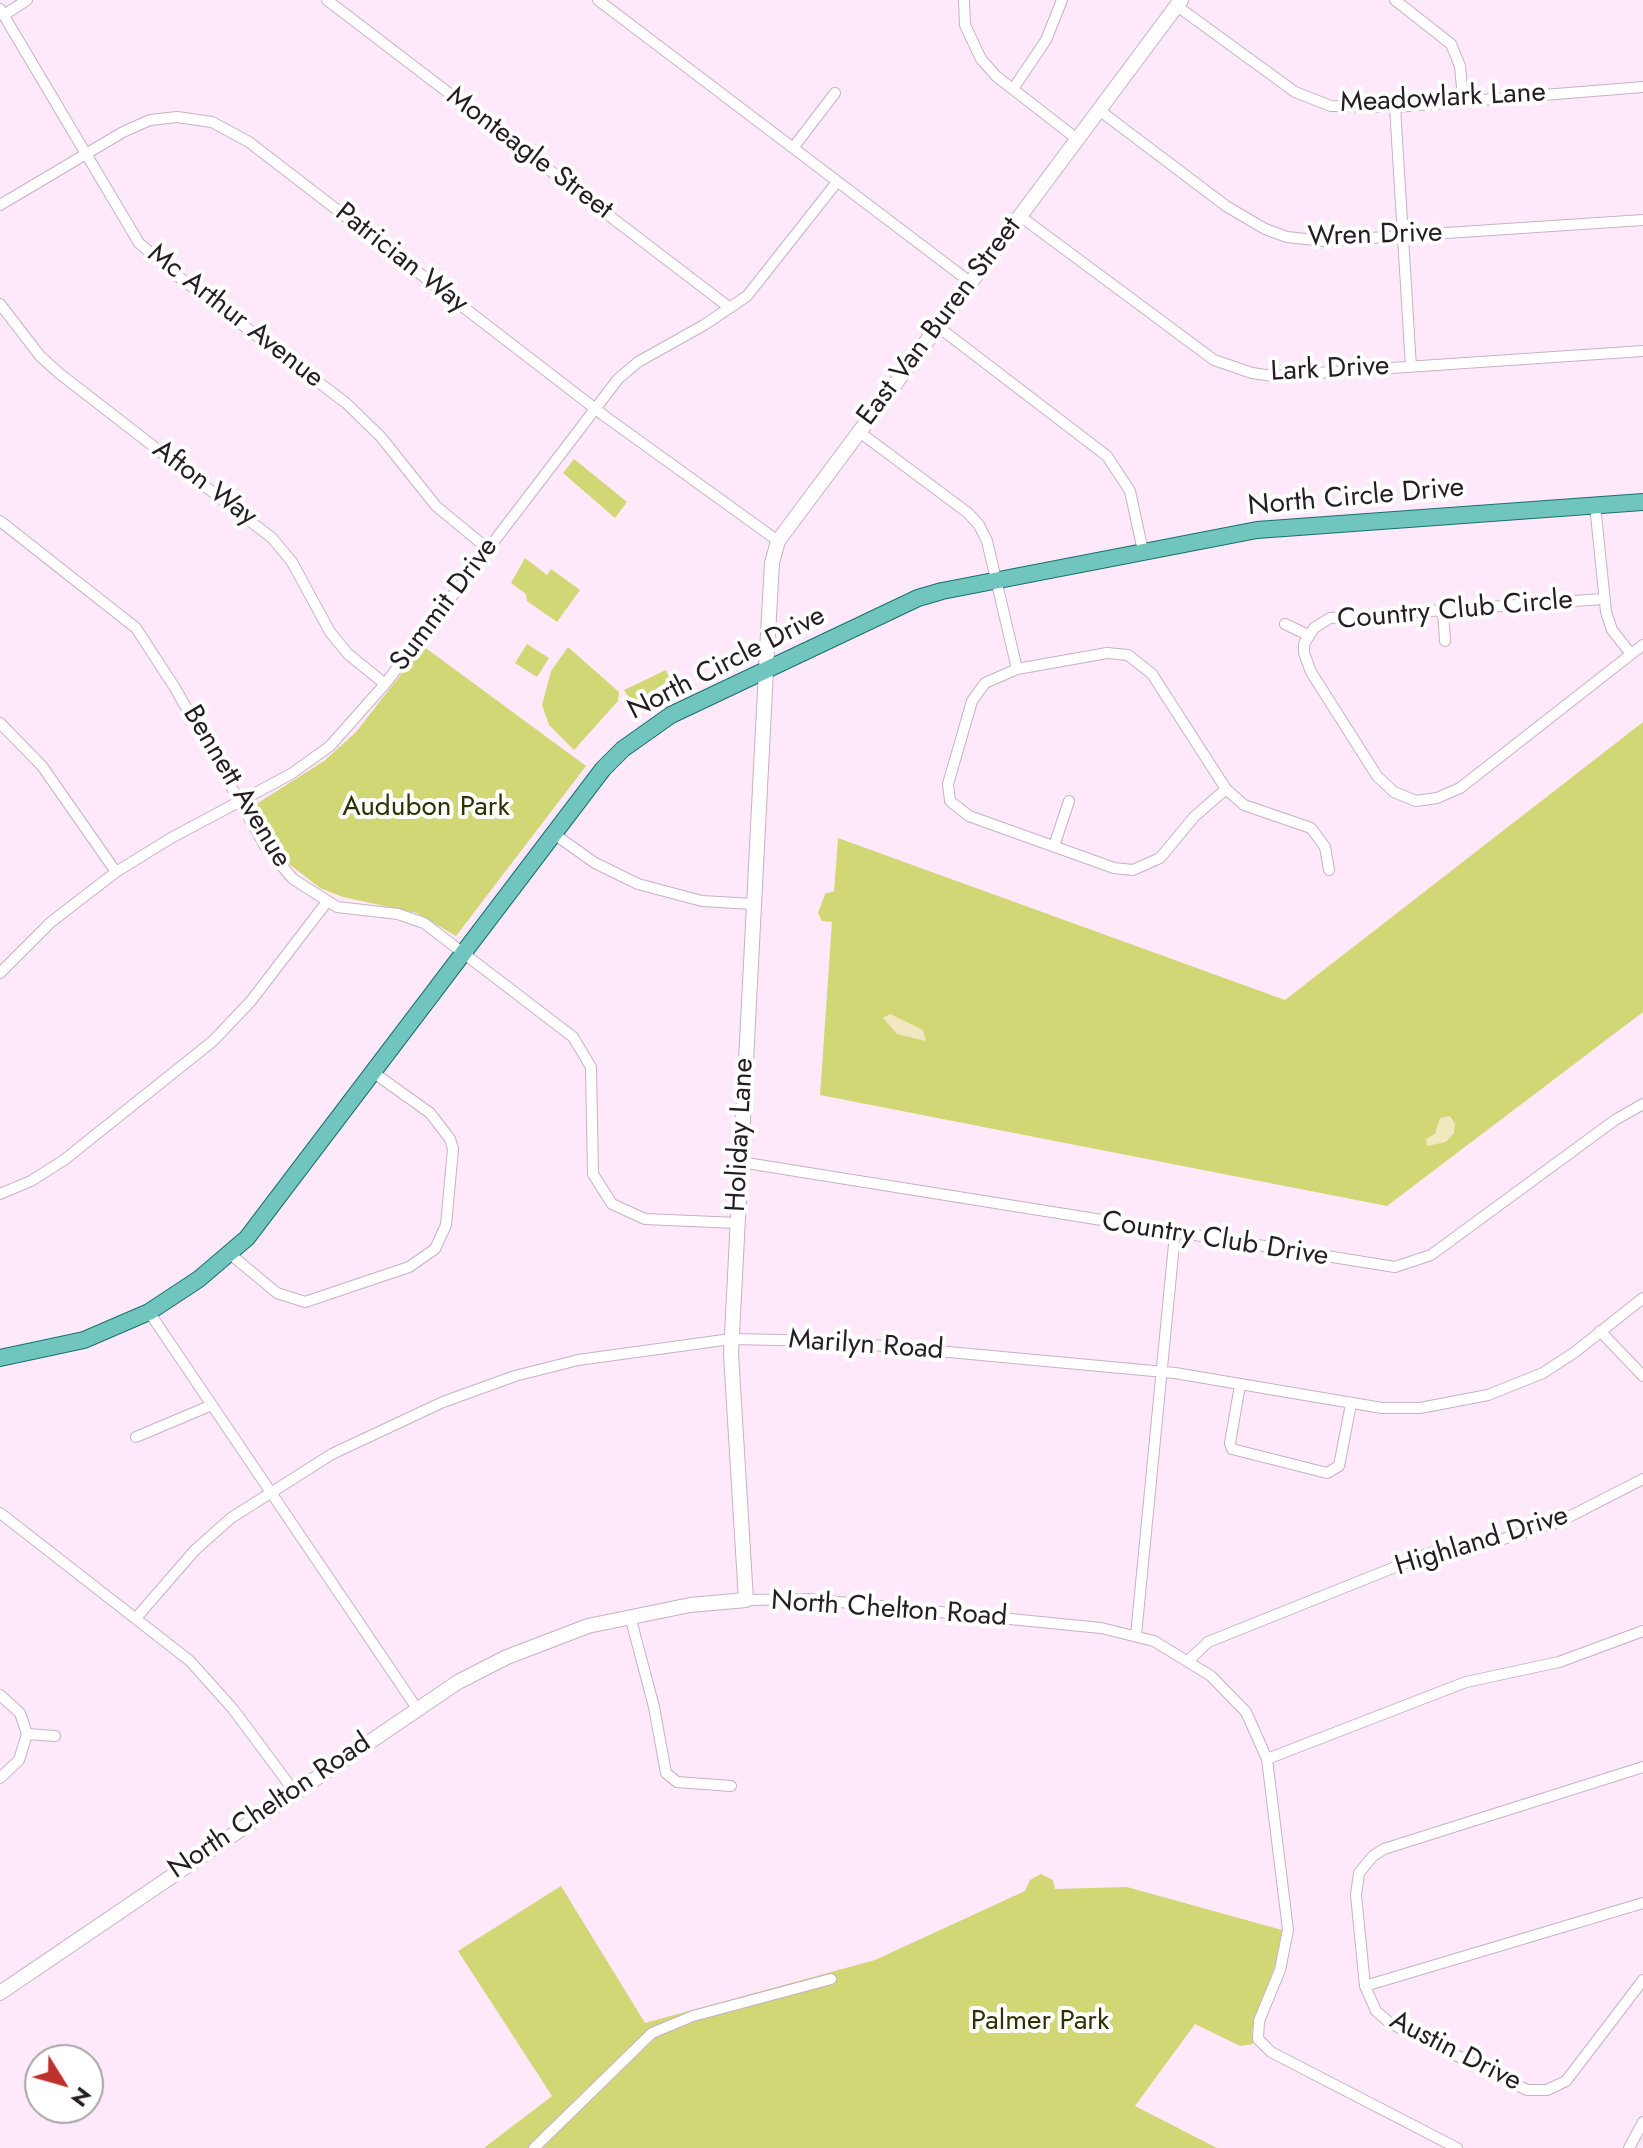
<!DOCTYPE html>
<style>
body{margin:0}
#map{position:relative;width:1643px;height:2148px;overflow:hidden;background:#fee9fb;font-family:Jost,sans-serif}
canvas{display:block}
.north{position:absolute;left:24px;top:2044px;width:80px;height:80px;box-sizing:border-box;background:#fff;border:2px solid #a8a4a7;border-radius:50%;rotate:127deg;font-size:22px;font-weight:700;line-height:32px;text-align:center;color:#251c24}
.north::after{content:'';display:block;margin:auto;width:28px;height:36px;background:#be2f2e;clip-path:polygon(50% 0,100% 100%,50% 72%,0 100%)}
</style>
<div id="map">
<canvas width="1643" height="2148"></canvas>
<div class="north">N</div>
</div>
<script>
const c = document.querySelector('canvas').getContext('2d');
c.lineJoin = 'round';
function fill(path, color) { c.fillStyle = color; c.fill(path, 'evenodd'); }
const poly = rows => new Path2D(rows.map(r => 'M' + r).join(''));
function strokePath(path, color, width, dash) { c.strokeStyle = color; c.lineWidth = width; c.lineCap = dash ? 'butt' : 'round'; c.setLineDash(dash || []); c.stroke(path); }
function write(font, color, halo, rows, align = 'center') {
  c.font = font + ' Jost,sans-serif'; c.lineWidth = 8; c.setLineDash([]); c.textBaseline = 'middle'; c.strokeStyle = halo; c.fillStyle = color; for (const [text, x, y, turn = 0] of rows) {
    c.save(); c.translate(x, y); c.rotate((+turn || 0) * Math.PI / 180); c.textAlign = isNaN(turn) ? turn : align; if (halo) c.strokeText(text, 0, 0); c.fillText(text, 0, 0); c.restore();
  }
}
const green = poly([
 [574,459,627,502,615,518,563,473],
 [525,558,547,575,551,569,580,590,557,622,527,601,526,594,511,583],
 [527,644,549,658,537,677,515,663],
 [423,646,586,766,456,936,417,913,343,897,320,888,284,860,253,806,324,761,356,732],
 [568,647,619,692,618,701,574,750,549,725,542,705,551,671],
 [666,670,670,679,638,702,632,702,624,690],
 [1643,722,1643,1012,1387,1206,820,1095,832,922,822,921,818,913,825,894,834,891,838,838,1285,1000],
 [1041,1874,1053,1880,1055,1889,1127,1887,1282,1930,1276,1963,1252,2030,1253,2044,1240,2046,1195,2024,1135,2106,1217,2148,484,2148,552,2096,458,1951,561,1886,645,2023,875,1960,1025,1891,1030,1880]
]);
const sand = poly([
 [890,1014,923,1030,926,1041,897,1034,883,1018],
 [1450,1116,1455,1124,1454,1133,1446,1142,1427,1146,1426,1139,1435,1134,1440,1118]
]);
const street = poly([
 [327,0,730,308],
 [598,0,970,282],
 [964,0,965,25,981,59,996,76,1077,139],
 [1395,0,1451,44,1460,66,1463,99],
 [1177,6,1295,92,1331,106,1395,107,1643,87],
 [0,9,139,243,175,274,346,403,381,437,436,506,488,549],
 [4,15,27,0],
 [1013,89,1046,40,1062,0],
 [1395,107,1411,367],
 [1099,110,1226,206,1265,229,1287,237,1325,241,1643,220],
 [793,148,835,93],
 [0,205,123,132,150,120,177,117,212,122,249,142,606,417,778,541],
 [1020,216,1214,360,1252,373,1273,376,1643,351],
 [0,304,40,356,60,374,272,538,292,562,330,632,348,654,385,684],
 [937,326,1107,456,1130,491,1143,551],
 [858,431,968,513,979,525,987,541,1017,669],
 [1595,505,1606,612,1612,630,1631,654],
 [0,521,136,628,175,688,265,846,293,879,337,907,398,914,424,923,573,1037,591,1067,593,1174,612,1204,645,1219,737,1223],
 [1603,599,1330,618,1314,628,1304,644,1304,653,1311,672,1377,776,1394,792,1416,801,1437,798,1460,788,1643,645],
 [1443,610,1445,641],
 [1285,624,1308,635],
 [0,723,42,766,116,872],
 [1226,789,1194,817,1160,858,1133,870,1114,868,969,816,950,801,948,784,972,701,985,683,1017,669,1107,653,1128,655,1152,674,1226,789,1244,805,1311,828,1325,847,1329,870],
 [554,834,595,863,638,884,702,901,753,904],
 [1054,846,1069,801],
 [0,973,51,922,116,872,171,838,291,774,330,746,385,684,618,379,638,362,704,325,747,296,837,182],
 [740,1162,1395,1267,1431,1255,1615,1120,1643,1104],
 [0,1194,31,1181,64,1160,213,1041,251,1001,326,903],
 [230,1254,277,1293,305,1302,409,1267,435,1249,446,1225,453,1149,450,1139,430,1113,374,1073],
 [149,1312,416,1707],
 [1600,1331,1643,1376],
 [1240,1385,1230,1443,1232,1449,1327,1473,1339,1466,1351,1404],
 [136,1437,212,1405],
 [0,1513,190,1661,233,1709,294,1791],
 [746,1600,809,1599,1101,1628,1154,1641,1211,1676,1246,1712,1267,1759,1288,1930,1280,1970,1259,2021,1258,2039,1271,2052,1457,2148],
 [630,1616,654,1707,666,1773,677,1782,731,1786],
 [136,1618,195,1550,231,1518,332,1454,443,1402,515,1376,578,1360,731,1339,830,1341,1175,1373,1382,1408,1420,1408,1488,1395,1543,1373,1575,1352,1643,1298],
 [1136,1635,1175,1234],
 [1189,1660,1208,1642,1430,1553,1490,1543,1559,1522,1643,1479],
 [0,1695,20,1713,27,1734,19,1760,0,1778],
 [27,1734,55,1736],
 [1267,1759,1466,1682,1559,1662,1643,1631],
 [1643,1767,1384,1849,1373,1856,1359,1873,1356,1895,1365,1986,1376,2011,1390,2023,1527,2090,1547,2090,1566,2081,1643,1980],
 [1365,1986,1643,1903],
 [534,2148,652,2033,693,2016,831,1979],
 [1629,2148,1643,2122]
]);
const secondary = poly([
 [0,1993,458,1682,507,1657,588,1626,690,1605,746,1600,731,1354,767,651,772,563,778,541,1181,0]
]);
const primary = poly([
 [0,1358,84,1340,149,1312,199,1279,247,1238,603,769,623,749,671,715,918,598,942,591,1257,530,1643,502]
]);
const streetNames = [
 ["Meadowlark Lane",1443,99,-3],
 ["Monteagle Street",529,154,37],
 ["Wren Drive",1375,236,-2],
 ["Patrician Way",401,259,38],
 ["Mc Arthur Avenue",235,317,38],
 ["East Van Buren Street",940,322,-53],
 ["Lark Drive",1330,370,-3],
 ["Afton Way",204,484,37],
 ["North Circle Drive",1356,498,-5],
 ["Summit Drive",445,605,-53],
 ["Country Club Circle",1455,611,-5],
 ["North Circle Drive",727,664,-27],
 ["Bennett Avenue",236,787,59],
 ["Holiday Lane",741,1135,-87],
 ["Country Club Drive",1215,1240,9],
 ["Marilyn Road",866,1346,4],
 ["Highland Drive",1482,1542,-17],
 ["North Chelton Road",889,1610,4],
 ["North Chelton Road",270,1807,-34],
 ["Austin Drive",1455,2052,27]
];
const parkNames = [
 ["Audubon Park",426,808],
 ["Palmer Park",1040,2022]
];
fill(green, '#d1d775');
fill(sand, '#f1e7c1');
strokePath(street, '#c9b0c6', 12);
strokePath(secondary, '#c9b0c6', 16);
strokePath(primary, '#18706d', 18);
strokePath(street, '#fff', 10);
strokePath(secondary, '#fff', 14);
strokePath(primary, '#70c5bf', 16);
write('28px', '#251c24', '#fff', streetNames);
write('28px', '#2f3103', '#fff', parkNames);
</script>
